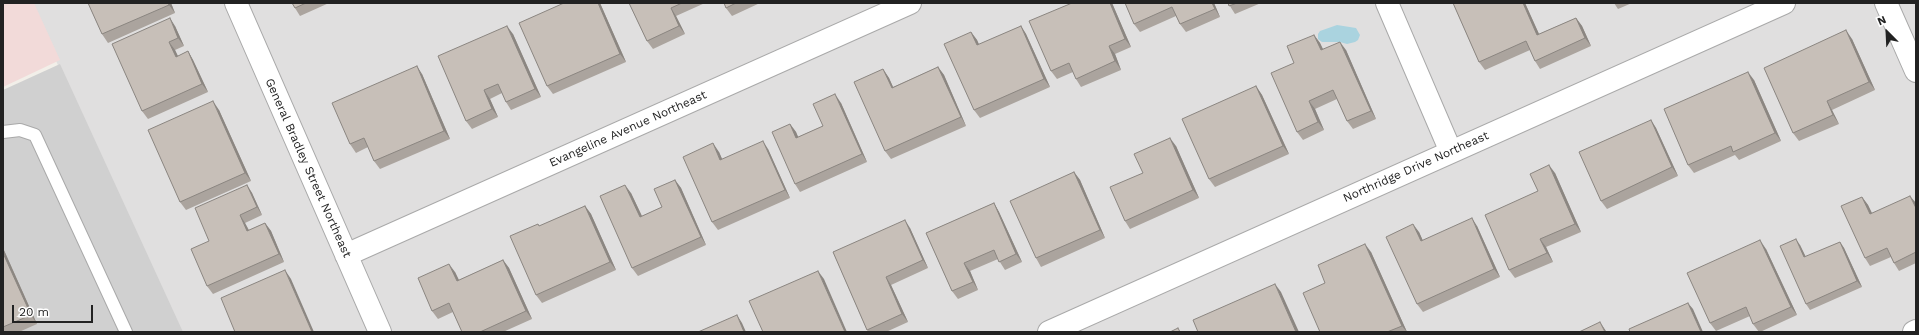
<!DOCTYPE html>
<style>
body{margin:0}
#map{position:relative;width:1919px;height:335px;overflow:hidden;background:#f2efe9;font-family:"Work Sans",sans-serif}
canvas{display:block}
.frame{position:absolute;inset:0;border:4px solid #222;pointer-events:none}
.north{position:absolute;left:1867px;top:12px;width:40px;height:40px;-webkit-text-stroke:3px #fff;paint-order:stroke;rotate:336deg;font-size:11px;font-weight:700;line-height:16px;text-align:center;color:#222}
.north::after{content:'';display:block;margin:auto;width:14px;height:18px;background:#222;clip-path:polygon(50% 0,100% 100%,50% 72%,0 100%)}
.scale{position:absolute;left:12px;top:305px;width:81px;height:18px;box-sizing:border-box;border:2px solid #222;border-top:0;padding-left:5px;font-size:12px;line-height:14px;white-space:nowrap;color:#222;-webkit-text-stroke:3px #fff;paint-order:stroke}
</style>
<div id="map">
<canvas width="1919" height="335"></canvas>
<div class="frame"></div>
<div class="north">N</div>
<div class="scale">20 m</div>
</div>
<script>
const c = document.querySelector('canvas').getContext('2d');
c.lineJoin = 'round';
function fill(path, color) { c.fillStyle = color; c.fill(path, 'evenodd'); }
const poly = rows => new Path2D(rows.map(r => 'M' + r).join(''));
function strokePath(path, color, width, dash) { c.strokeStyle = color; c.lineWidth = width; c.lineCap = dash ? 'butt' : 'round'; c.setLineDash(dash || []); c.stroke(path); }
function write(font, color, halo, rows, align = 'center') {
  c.font = font + ' "Work Sans",sans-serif'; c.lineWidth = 3.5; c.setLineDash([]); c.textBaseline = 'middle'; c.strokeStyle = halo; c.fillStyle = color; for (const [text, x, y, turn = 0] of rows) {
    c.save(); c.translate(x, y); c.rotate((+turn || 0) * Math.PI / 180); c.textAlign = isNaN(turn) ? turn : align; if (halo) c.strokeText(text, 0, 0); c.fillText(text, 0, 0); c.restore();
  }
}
const residential = poly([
 [30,3,1916,3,1916,332,178,332]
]);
const commercial = poly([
 [3,3,34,3,60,60,3,87]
]);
const religious = poly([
 [60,64,183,332,3,332,3,90]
]);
const water = poly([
 [1337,25,1356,28,1360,35,1358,40,1355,42,1347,44,1340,42,1322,42,1318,39,1318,34,1320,31]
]);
const lane = poly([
 [3,132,20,130,35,135,126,332]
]);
const street = poly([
 [236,3,380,332],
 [1387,3,1451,152],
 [1886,3,1916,71],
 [346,255,910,3],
 [1049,332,1784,3],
 [1914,332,1916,331]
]);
const wall = poly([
 [88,3,171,3,175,13,108,43,102,34],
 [292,3,329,3,300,16,295,8],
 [600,3,626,62,553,94,547,86],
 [629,3,705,3,676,16,685,34,653,49,647,41],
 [724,3,760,3,732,16,726,8],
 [1112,3,1131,47,1115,54,1121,70,1081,87,1076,79,1073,72,1057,79,1051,71],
 [1125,3,1214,3,1220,17,1186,32,1180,24,1176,16,1140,32,1134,24],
 [1228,3,1261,3,1235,14],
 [1453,3,1525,3,1539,34,1576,18,1582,26,1591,46,1540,69,1535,61,1530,50,1485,70,1479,62],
 [1614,3,1632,3,1618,9],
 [175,26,184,46,175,50,178,56,188,51,193,60,208,92,148,119,142,111],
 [1021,26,1026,34,1050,87,980,118,974,110,971,32,977,40,979,45],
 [513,34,541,97,511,110,506,102,502,93,490,99,498,117,472,129,466,121],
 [1314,35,1320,43,1323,49,1346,50,1376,119,1353,129,1347,121,1337,99,1315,109,1324,130,1303,140,1297,132,1294,63],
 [1852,39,1875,90,1832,110,1839,124,1799,141,1793,133],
 [938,67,944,75,966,126,891,159,885,151,883,69,889,78,893,87],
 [422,74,450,139,380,169,374,161,368,147,356,153,350,144],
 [1754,80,1781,141,1739,160,1735,155,1694,173,1688,165],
 [1256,86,1262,95,1289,154,1215,187,1209,179],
 [841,103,867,162,800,192,795,184,790,124,796,132,798,137,823,126],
 [219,110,251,181,186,210,180,202],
 [1651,120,1656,128,1678,176,1607,209,1601,201],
 [1176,146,1199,198,1130,229,1125,221,1143,173],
 [768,149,790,198,718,230,712,222,719,152,722,159],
 [1074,172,1080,180,1105,238,1041,267,1036,258],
 [1555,173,1581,232,1546,247,1553,262,1515,278,1509,270,1538,191],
 [675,180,681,188,706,245,638,276,632,268,631,193,642,216,662,207],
 [247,185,252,193,262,215,245,223,249,230,265,223,271,231,284,262,213,294,207,286,209,241],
 [1862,197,1868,205,1872,213,1916,203,1916,263,1899,271,1894,263,1891,257,1870,266,1865,258],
 [994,203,999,212,1022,262,1005,270,998,259,970,271,978,290,958,299,952,291,926,233],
 [585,206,591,214,616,270,542,303,536,295,540,226],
 [1477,226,1500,277,1423,312,1417,304,1419,232,1423,241],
 [910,228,928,268,891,285,908,322,886,332,869,332,867,330,833,252],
 [1840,242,1844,248,1862,287,1810,310,1806,304,1800,245,1806,257],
 [3,248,37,324,19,332,3,332],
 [1766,249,1797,315,1760,332,1759,332,1753,324,1750,316,1716,331,1710,323],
 [1371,252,1407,332,1320,332,1325,283],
 [503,260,509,268,532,319,503,332,462,332,453,312,438,319,432,311,455,272,459,280]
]);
const shadedWall = poly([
 [168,3,171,3,175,13,169,5],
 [598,3,600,3,626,62,620,54],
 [1110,3,1112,3,1131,47,1125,39],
 [1212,3,1214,3,1220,17,1215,9],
 [1523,3,1525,3,1543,43,1537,35],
 [671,8,676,16,685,34,679,26],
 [170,18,175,26,184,46,178,38],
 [1576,18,1582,26,1591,46,1585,38],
 [507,26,513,34,541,97,535,89],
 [1021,26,1026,34,1050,87,1044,79],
 [1846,30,1852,39,1875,90,1869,82],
 [971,32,977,40,983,53,977,45],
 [1314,35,1320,43,1327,58,1321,50],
 [169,42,175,50,182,65,176,57],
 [1340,42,1346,50,1376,119,1371,111],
 [1109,46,1115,54,1121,70,1115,61],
 [188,51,193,60,208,92,202,84],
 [417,66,422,74,450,139,444,131],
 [938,67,944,75,966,126,961,117],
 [883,69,889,78,897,96,892,88],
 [1748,72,1754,80,1781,141,1775,133],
 [1256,86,1262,95,1289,154,1283,146],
 [484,90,490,99,498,117,492,109],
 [835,94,841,103,867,162,862,154],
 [213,101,219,110,251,181,245,173],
 [1309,101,1315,109,1324,130,1318,122],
 [1827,101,1832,110,1839,124,1833,115],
 [1651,120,1656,128,1678,176,1672,167],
 [790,124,796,132,802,146,796,138],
 [1170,138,1176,146,1199,198,1193,190],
 [763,141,768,149,790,198,785,190],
 [713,143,719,152,726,168,720,160],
 [1549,165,1555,173,1581,232,1575,224],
 [1074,172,1080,180,1105,238,1100,230],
 [675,180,681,188,706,245,701,237],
 [247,185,252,193,262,215,257,207],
 [625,185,631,193,646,225,640,217],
 [1910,196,1916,203,1916,208],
 [1862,197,1868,205,1876,222,1870,214],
 [994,203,999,212,1022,262,1016,254],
 [585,206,591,214,616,270,610,262],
 [240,215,245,223,253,239,247,231],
 [1472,218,1477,226,1500,277,1494,269],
 [905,220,910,228,928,268,923,260],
 [265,223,271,231,284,262,279,254],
 [1413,224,1419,232,1427,250,1421,241],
 [1540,239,1546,247,1553,262,1547,253],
 [1796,239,1800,245,1809,264,1804,257],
 [1760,240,1766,249,1797,315,1791,307],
 [1840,242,1844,248,1862,287,1857,281],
 [1365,244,1371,252,1407,332,1402,326],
 [3,248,37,324,31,315,3,253],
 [503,260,509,268,532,319,526,311],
 [964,263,970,271,978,290,973,282],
 [449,264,455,272,463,289,457,281],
 [285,270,291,279,314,332,312,332],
 [818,271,824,279,847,332,845,332],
 [886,277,891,285,908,322,902,314],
 [1275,284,1281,292,1299,332,1296,332],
 [1688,303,1693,309,1703,332,1701,332],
 [737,315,742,323,746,332,744,332],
 [1600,322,1606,331,1607,332,1605,332]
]);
const building = poly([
 [88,3,168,3,169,5,102,34,88,3],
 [292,3,306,3,295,8,292,3],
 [564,3,598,3,620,54,547,86,519,23,564,3],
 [629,3,682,3,671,8,679,26,647,41,629,3],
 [724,3,736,3,726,8,724,3],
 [1072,3,1110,3,1125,39,1109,46,1115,61,1076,79,1069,63,1051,71,1029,21,1072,3],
 [1125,3,1212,3,1215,9,1180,24,1172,7,1134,24,1125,3],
 [1228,3,1237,3,1229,6,1228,3],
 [1453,3,1523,3,1537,35,1576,18,1585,38,1535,61,1526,41,1479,62,1453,3],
 [170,18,178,38,169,42,176,57,188,51,202,84,142,111,112,44,170,18],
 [507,26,535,89,506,102,498,84,484,90,492,109,466,121,438,56,507,26],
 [1021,26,1044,79,974,110,944,44,971,32,977,45,1021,26],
 [1846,30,1869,82,1827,101,1833,115,1793,133,1764,68,1846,30],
 [1314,35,1321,50,1340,42,1371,111,1347,121,1333,90,1309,101,1318,122,1297,132,1271,73,1294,63,1287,46,1314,35],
 [417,66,444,131,374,161,364,138,350,144,332,103,417,66],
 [938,67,961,117,885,151,854,82,883,69,892,88,938,67],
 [1748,72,1775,133,1733,152,1731,146,1688,165,1664,109,1748,72],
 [1256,86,1283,146,1209,179,1182,119,1256,86],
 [835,94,862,154,795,184,772,132,790,124,796,138,823,126,813,104,835,94],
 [213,101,245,173,180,202,148,130,213,101],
 [1651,120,1672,167,1601,201,1579,152,1651,120],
 [1170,138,1193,190,1125,221,1110,187,1143,173,1134,154,1170,138],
 [763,141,785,190,712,222,683,157,713,143,720,160,763,141],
 [1549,165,1575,224,1540,239,1547,253,1509,270,1485,215,1538,191,1530,174,1549,165],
 [1074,172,1100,230,1036,258,1010,201,1074,172],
 [675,180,701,237,632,268,600,196,625,185,640,217,662,207,654,189,675,180],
 [247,185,257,207,240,215,247,231,265,223,279,254,207,286,191,249,209,241,195,208,247,185],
 [1910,196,1916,208,1916,252,1894,263,1887,248,1865,258,1841,206,1862,197,1870,214,1910,196],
 [994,203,1016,254,999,262,994,250,964,263,973,282,952,291,926,233,994,203],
 [585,206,610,262,536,295,510,236,538,224,539,226,585,206],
 [1472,218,1494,269,1417,304,1386,237,1413,224,1421,241,1472,218],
 [905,220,923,260,886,277,902,314,867,330,833,252,905,220],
 [1796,239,1804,257,1840,242,1857,281,1806,304,1780,246,1796,239],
 [1760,240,1791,307,1753,324,1746,307,1710,323,1687,273,1760,240],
 [1365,244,1402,326,1387,332,1320,332,1303,293,1325,283,1318,265,1365,244],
 [3,253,31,315,3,327,3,253],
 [503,260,526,311,480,332,462,332,449,303,432,311,418,278,449,264,457,281,503,260],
 [285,270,312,332,235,332,221,298,285,270],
 [818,271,845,332,763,332,749,301,818,271],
 [1275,284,1296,332,1198,332,1193,320,1275,284],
 [1688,303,1701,332,1630,332,1629,329,1688,303],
 [737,315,744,332,698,332,737,315],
 [1600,322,1605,332,1579,332,1600,322],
 [1178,328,1180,332,1170,332,1178,328]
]);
const streetNames = [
 ["Evangeline Avenue Northeast",628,129,-24],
 ["Northridge Drive Northeast",1416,167,-24],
 ["General Bradley Street Northeast",308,168,66]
];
fill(residential, '#e0dfdf');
fill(commercial, '#f2dad9');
fill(religious, '#d0d0d0');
fill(water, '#aad3df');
strokePath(lane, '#a9a9a9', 14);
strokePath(street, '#a9a9a9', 24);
strokePath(lane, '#fff', 12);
strokePath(street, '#fff', 22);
fill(wall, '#aba49e');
fill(shadedWall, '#8b8681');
fill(building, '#c7bfb8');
strokePath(building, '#8b8681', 1);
write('12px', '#222', '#fff', streetNames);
</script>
